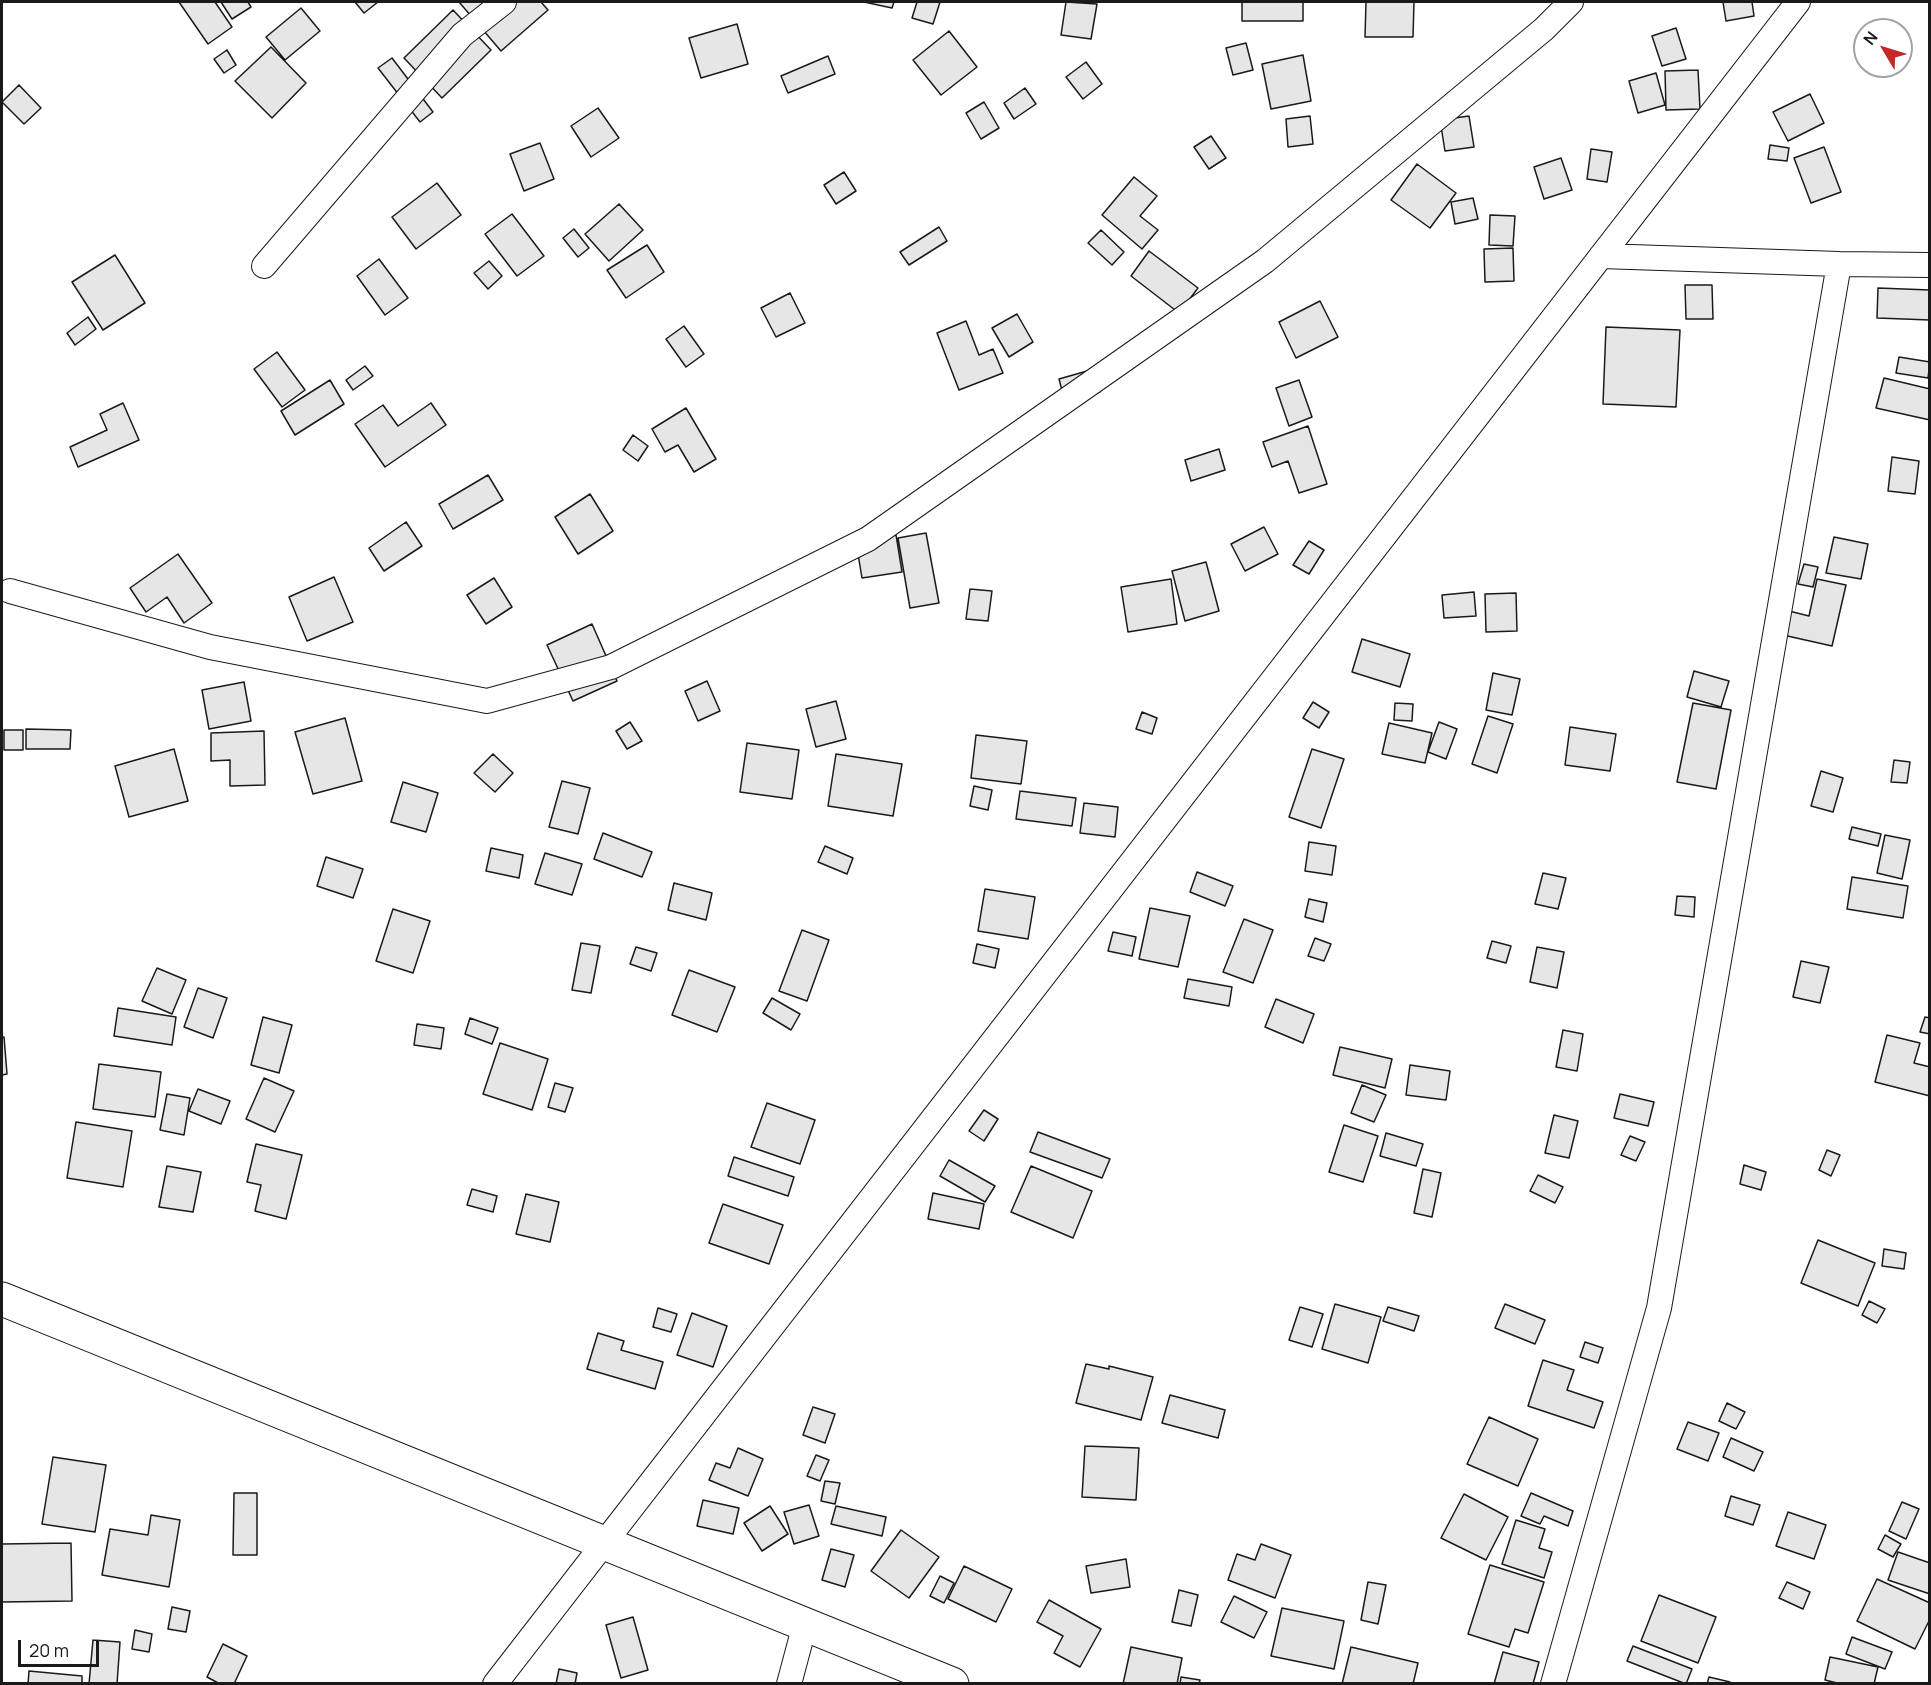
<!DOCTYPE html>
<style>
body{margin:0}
#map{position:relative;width:1931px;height:1685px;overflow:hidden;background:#fff;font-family:Manrope,sans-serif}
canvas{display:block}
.frame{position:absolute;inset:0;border:3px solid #1a1a1a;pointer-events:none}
.north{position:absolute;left:1853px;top:18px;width:60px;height:60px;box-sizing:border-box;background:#fff;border:2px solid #a3a3a3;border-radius:50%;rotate:308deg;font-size:16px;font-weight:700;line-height:24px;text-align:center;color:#1a1a1a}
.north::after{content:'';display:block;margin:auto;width:21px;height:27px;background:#c62828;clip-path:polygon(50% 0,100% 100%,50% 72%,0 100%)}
.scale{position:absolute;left:18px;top:1640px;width:81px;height:27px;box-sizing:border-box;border:3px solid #1a1a1a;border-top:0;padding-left:8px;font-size:18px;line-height:21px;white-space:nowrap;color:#1a1a1a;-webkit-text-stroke:4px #fff;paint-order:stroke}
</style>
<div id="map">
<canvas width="1931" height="1685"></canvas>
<div class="frame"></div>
<div class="north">N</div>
<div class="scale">20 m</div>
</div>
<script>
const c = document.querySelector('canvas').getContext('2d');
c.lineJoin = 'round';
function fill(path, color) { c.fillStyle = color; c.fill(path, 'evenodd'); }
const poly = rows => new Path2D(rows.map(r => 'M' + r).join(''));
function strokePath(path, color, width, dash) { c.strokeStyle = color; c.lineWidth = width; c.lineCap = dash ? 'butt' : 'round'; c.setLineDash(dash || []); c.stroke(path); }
const building = poly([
 [179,2,215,2,232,27,208,44,179,2],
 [221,2,248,2,251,7,232,19,221,2],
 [355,2,378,2,364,13,355,2],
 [459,2,541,2,548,10,501,51,459,2],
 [864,2,894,2,892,8,864,2],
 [917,2,940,2,933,24,912,18,917,2],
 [1066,2,1097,4,1091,39,1061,35,1066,2],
 [1242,2,1303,2,1303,21,1242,21,1242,2],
 [1366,2,1414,2,1413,37,1365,37,1366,2],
 [1723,2,1752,2,1754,16,1726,21,1723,2],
 [301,8,320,31,285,60,266,37,301,8],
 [453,10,491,50,442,98,404,58,453,10],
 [737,24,748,64,701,78,689,38,737,24],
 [1676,28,1686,59,1662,66,1652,36,1676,28],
 [949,31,977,67,941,95,913,60,949,31],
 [1246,43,1253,70,1233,75,1226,48,1246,43],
 [271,47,306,83,272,118,235,81,271,47],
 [227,50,236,65,224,73,214,59,227,50],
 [1303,55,1311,101,1271,109,1262,64,1303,55],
 [828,56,835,74,788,93,781,76,828,56],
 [392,58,433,112,420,122,378,68,392,58],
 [1086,62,1102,84,1083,99,1066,77,1086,62],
 [1698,70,1700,109,1666,110,1665,71,1698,70],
 [1656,73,1665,105,1638,113,1629,81,1656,73],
 [19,85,41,108,24,124,2,102,19,85],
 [1025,88,1036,104,1014,119,1004,103,1025,88],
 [1810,94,1824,123,1788,141,1773,112,1810,94],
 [984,102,999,128,981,139,966,113,984,102],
 [598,108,619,138,591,157,571,126,598,108],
 [1310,116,1313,144,1288,147,1286,119,1310,116],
 [1469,116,1474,147,1445,151,1440,120,1469,116],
 [1211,136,1226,158,1209,169,1194,147,1211,136],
 [540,143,554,179,524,191,510,154,540,143],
 [1770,145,1789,148,1787,161,1768,159,1770,145],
 [1824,147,1841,192,1811,203,1794,158,1824,147],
 [1591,149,1612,152,1607,182,1587,179,1591,149],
 [1561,158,1572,190,1544,199,1534,167,1561,158],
 [1417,164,1456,193,1430,228,1391,200,1417,164],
 [844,172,856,191,836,204,824,185,844,172],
 [1134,177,1157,196,1140,216,1158,230,1142,249,1102,215,1134,177],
 [437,183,461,215,416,249,392,217,437,183],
 [1473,198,1478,219,1455,224,1451,202,1473,198],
 [619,204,643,230,609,261,585,234,619,204],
 [512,214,544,256,517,276,485,234,512,214],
 [1490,215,1515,216,1513,246,1489,245,1490,215],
 [939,227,947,241,909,265,900,252,939,227],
 [574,229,589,248,578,257,563,238,574,229],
 [1101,230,1124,252,1112,265,1088,243,1101,230],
 [647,245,664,272,626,298,607,270,647,245],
 [1513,248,1514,281,1485,282,1484,249,1513,248],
 [1149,251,1198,288,1179,313,1131,276,1149,251],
 [115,255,145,303,103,330,72,282,115,255],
 [379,259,408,298,385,315,357,276,379,259],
 [489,261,502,276,488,289,474,273,489,261],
 [1685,285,1712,285,1713,319,1686,319,1685,285],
 [1878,288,1930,290,1930,320,1877,318,1878,288],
 [790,293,805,323,776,337,761,308,790,293],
 [1320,301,1338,337,1296,358,1279,322,1320,301],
 [1017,314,1033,342,1009,357,992,328,1017,314],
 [88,317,96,329,75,345,67,333,88,317],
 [966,321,979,355,993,349,1003,373,959,390,937,333,966,321],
 [684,326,704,354,686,367,666,339,684,326],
 [1606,327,1680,330,1676,407,1603,404,1606,327],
 [277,352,305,390,282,407,254,369,277,352],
 [1899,357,1930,362,1928,378,1896,373,1899,357],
 [365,366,373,376,353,390,346,380,365,366],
 [1094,369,1100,392,1065,402,1059,379,1094,369],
 [1884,378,1930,389,1930,420,1876,408,1884,378],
 [330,380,344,404,295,435,281,411,330,380],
 [1299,380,1312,417,1289,426,1276,388,1299,380],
 [123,403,139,440,78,467,70,447,107,430,100,414,123,403],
 [431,403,446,425,385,467,355,424,383,405,398,426,431,403],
 [686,408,716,459,694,472,678,445,665,452,652,429,686,408],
 [1308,426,1327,484,1299,493,1288,461,1272,467,1263,442,1308,426],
 [633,435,648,446,638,461,623,450,633,435],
 [1219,449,1225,470,1191,481,1185,460,1219,449],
 [1892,457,1919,461,1915,494,1888,491,1892,457],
 [488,475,503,500,453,529,439,504,488,475],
 [590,494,613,531,578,554,555,517,590,494],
 [406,522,422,546,384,571,369,548,406,522],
 [1264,527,1278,554,1245,571,1231,544,1264,527],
 [926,533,939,603,910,608,898,538,926,533],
 [896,535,902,572,862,578,856,542,896,535],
 [1834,537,1868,544,1861,579,1826,573,1834,537],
 [1309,541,1324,550,1309,574,1293,565,1309,541],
 [178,554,212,603,184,623,167,597,146,612,130,588,178,554],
 [1206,562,1219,611,1185,621,1172,571,1206,562],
 [1804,564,1818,567,1813,587,1798,584,1804,564],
 [334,577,353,622,307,641,289,597,334,577],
 [494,578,512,607,486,624,467,595,494,578],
 [1171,579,1177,624,1128,632,1121,587,1171,579],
 [1817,579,1846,585,1832,646,1783,635,1789,611,1809,616,1817,579],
 [970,589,992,591,988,621,966,619,970,589],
 [1474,592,1476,616,1444,618,1442,595,1474,592],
 [1516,593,1517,631,1486,632,1485,594,1516,593],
 [592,624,617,681,573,701,547,645,592,624],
 [1362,639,1410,654,1400,687,1352,672,1362,639],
 [1694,671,1729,681,1721,707,1687,697,1694,671],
 [1493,673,1520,679,1512,715,1486,710,1493,673],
 [707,681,720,711,698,721,685,691,707,681],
 [244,682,251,721,209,729,202,690,244,682],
 [836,701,846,739,816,747,806,709,836,701],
 [1313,702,1329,712,1319,728,1303,718,1313,702],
 [1395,703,1413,704,1412,721,1394,720,1395,703],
 [1693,703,1731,710,1716,789,1677,782,1693,703],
 [1142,712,1157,718,1152,734,1136,729,1142,712],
 [1488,716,1513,724,1497,773,1472,764,1488,716],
 [345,718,362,781,313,794,295,732,345,718],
 [630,722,642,741,627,749,616,731,630,722],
 [1439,722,1457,729,1446,759,1428,752,1439,722],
 [1389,723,1432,733,1425,763,1382,754,1389,723],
 [1570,727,1616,734,1610,771,1565,765,1570,727],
 [26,729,71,730,70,749,26,749,26,729],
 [4,730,23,730,23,750,4,750,4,730],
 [264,731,265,785,230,786,230,760,211,761,211,733,264,731],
 [976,735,1027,741,1021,784,971,778,976,735],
 [747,743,799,750,792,799,740,792,747,743],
 [174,749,188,801,129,817,115,766,174,749],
 [1312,749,1344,759,1321,828,1289,817,1312,749],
 [493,754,513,773,495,792,474,773,493,754],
 [836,754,902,764,893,816,828,806,836,754],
 [1894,760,1910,762,1907,783,1891,782,1894,760],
 [1821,771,1843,778,1833,812,1811,806,1821,771],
 [562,781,590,788,578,834,549,827,562,781],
 [403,782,438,793,426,832,391,822,403,782],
 [974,786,992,790,988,810,970,806,974,786],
 [1020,791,1076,798,1072,826,1016,819,1020,791],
 [1084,803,1118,807,1115,837,1080,833,1084,803],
 [1852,827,1881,834,1878,846,1849,839,1852,827],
 [603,833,652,852,642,877,594,859,603,833],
 [1885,835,1910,840,1902,879,1877,873,1885,835],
 [1309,842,1336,846,1332,875,1305,871,1309,842],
 [825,846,853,858,847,874,818,862,825,846],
 [491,848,523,855,519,878,486,871,491,848],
 [545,853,582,864,572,895,535,884,545,853],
 [326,857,363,869,353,898,317,886,326,857],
 [1197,872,1233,886,1225,906,1190,892,1197,872],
 [1543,873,1566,878,1558,909,1535,904,1543,873],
 [1852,877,1908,886,1903,918,1847,909,1852,877],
 [674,883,712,893,706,920,668,910,674,883],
 [985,889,1035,897,1028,939,978,931,985,889],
 [1677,896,1695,897,1694,917,1675,915,1677,896],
 [1309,899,1327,903,1323,922,1305,917,1309,899],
 [1150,908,1190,916,1178,967,1139,959,1150,908],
 [393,909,430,921,413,973,376,961,393,909],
 [1244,919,1273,930,1253,983,1223,972,1244,919],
 [802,930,829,940,807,1001,779,991,802,930],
 [1113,932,1136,937,1132,956,1108,951,1113,932],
 [1315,938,1331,944,1324,961,1308,956,1315,938],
 [1492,941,1511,946,1506,963,1487,958,1492,941],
 [581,943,600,946,591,993,572,990,581,943],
 [977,944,999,949,995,968,973,963,977,944],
 [636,947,657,953,651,971,630,964,636,947],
 [1537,947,1564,952,1557,988,1530,982,1537,947],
 [1801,961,1829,967,1820,1003,1793,997,1801,961],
 [157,968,186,980,172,1014,142,1001,157,968],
 [689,970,735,987,717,1032,672,1015,689,970],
 [1188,979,1232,987,1229,1006,1184,998,1188,979],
 [198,988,227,998,213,1038,184,1027,198,988],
 [772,998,800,1014,791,1030,763,1013,772,998],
 [1276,999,1314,1014,1303,1043,1265,1027,1276,999],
 [118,1008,176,1017,172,1045,114,1036,118,1008],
 [263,1017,292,1025,279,1073,251,1065,263,1017],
 [1925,1017,1930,1018,1930,1034,1920,1032,1925,1017],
 [470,1018,498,1028,492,1044,465,1034,470,1018],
 [417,1024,444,1028,441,1049,414,1045,417,1024],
 [1563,1030,1583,1034,1577,1071,1556,1067,1563,1030],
 [1887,1035,1920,1043,1914,1063,1930,1067,1930,1096,1875,1082,1887,1035],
 [2,1037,4,1037,7,1074,2,1075,2,1037],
 [500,1043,548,1059,532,1110,483,1094,500,1043],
 [1340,1047,1392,1059,1385,1088,1333,1075,1340,1047],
 [99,1064,161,1072,155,1117,93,1109,99,1064],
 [1410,1065,1450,1071,1446,1100,1406,1095,1410,1065],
 [264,1078,294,1091,275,1132,246,1119,264,1078],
 [555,1083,573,1088,565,1112,548,1107,555,1083],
 [1362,1085,1386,1095,1374,1122,1351,1113,1362,1085],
 [198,1089,230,1101,221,1124,189,1111,198,1089],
 [167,1094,190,1098,184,1135,160,1130,167,1094],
 [1620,1094,1654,1102,1648,1126,1614,1118,1620,1094],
 [767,1103,815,1120,800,1164,751,1147,767,1103],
 [984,1110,998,1119,984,1141,969,1131,984,1110],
 [1554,1115,1578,1121,1569,1158,1545,1153,1554,1115],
 [76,1122,132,1131,123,1187,67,1178,76,1122],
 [1344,1125,1378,1136,1363,1182,1329,1172,1344,1125],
 [1038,1132,1110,1159,1102,1178,1030,1152,1038,1132],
 [1386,1133,1423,1144,1416,1166,1380,1156,1386,1133],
 [1630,1136,1645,1142,1636,1161,1621,1155,1630,1136],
 [256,1144,302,1155,286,1219,255,1211,261,1185,247,1182,256,1144],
 [1827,1150,1840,1155,1831,1176,1819,1170,1827,1150],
 [734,1157,794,1177,788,1196,728,1176,734,1157],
 [949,1160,995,1186,985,1202,940,1176,949,1160],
 [1744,1165,1766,1172,1761,1190,1740,1184,1744,1165],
 [167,1166,201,1172,193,1212,159,1207,167,1166],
 [1031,1166,1092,1191,1073,1238,1011,1212,1031,1166],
 [1423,1169,1441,1173,1432,1217,1414,1213,1423,1169],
 [1538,1175,1563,1187,1555,1203,1530,1191,1538,1175],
 [472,1189,497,1196,493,1212,467,1205,472,1189],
 [933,1193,984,1204,979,1229,928,1219,933,1193],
 [526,1194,559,1202,550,1242,516,1234,526,1194],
 [723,1204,783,1225,769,1264,709,1243,723,1204],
 [1818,1240,1875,1263,1858,1306,1801,1283,1818,1240],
 [1884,1249,1906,1253,1904,1269,1882,1266,1884,1249],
 [1869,1301,1885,1309,1877,1323,1862,1315,1869,1301],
 [1335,1304,1381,1317,1368,1363,1322,1349,1335,1304],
 [1505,1304,1545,1320,1535,1344,1495,1328,1505,1304],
 [1300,1307,1323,1314,1312,1347,1289,1340,1300,1307],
 [1388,1307,1419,1316,1414,1331,1383,1321,1388,1307],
 [658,1308,677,1314,671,1332,653,1327,658,1308],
 [692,1313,727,1326,713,1367,677,1355,692,1313],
 [598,1333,624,1341,621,1350,663,1362,655,1389,587,1369,598,1333],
 [1585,1342,1603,1348,1598,1363,1580,1357,1585,1342],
 [1543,1360,1574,1370,1567,1390,1603,1402,1594,1428,1528,1406,1543,1360],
 [1086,1364,1109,1369,1109,1366,1153,1377,1141,1420,1076,1403,1086,1364],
 [1170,1395,1225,1410,1218,1438,1162,1423,1170,1395],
 [1727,1403,1745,1412,1736,1429,1719,1421,1727,1403],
 [813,1407,835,1414,825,1443,803,1435,813,1407],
 [1489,1417,1538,1439,1518,1486,1467,1464,1489,1417],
 [1688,1422,1719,1433,1708,1461,1677,1449,1688,1422],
 [1731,1438,1763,1452,1754,1471,1723,1457,1731,1438],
 [1085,1446,1139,1448,1136,1500,1082,1497,1085,1446],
 [738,1448,763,1459,748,1496,709,1480,716,1463,730,1468,738,1448],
 [816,1455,829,1460,820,1481,807,1476,816,1455],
 [53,1457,106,1465,95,1532,42,1524,53,1457],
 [825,1481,840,1483,835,1504,821,1501,825,1481],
 [234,1493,257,1493,257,1555,233,1555,234,1493],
 [1531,1493,1573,1511,1568,1526,1544,1516,1540,1524,1521,1516,1531,1493],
 [1464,1494,1508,1517,1486,1560,1441,1538,1464,1494],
 [1731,1496,1760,1505,1753,1525,1725,1516,1731,1496],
 [703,1500,739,1508,733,1534,697,1526,703,1500],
 [1902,1502,1919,1509,1906,1539,1889,1531,1902,1502],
 [809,1505,819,1536,794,1544,784,1512,809,1505],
 [770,1506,788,1534,762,1551,744,1523,770,1506],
 [836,1506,886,1517,882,1536,831,1524,836,1506],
 [1788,1512,1826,1525,1814,1559,1776,1546,1788,1512],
 [151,1515,180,1520,169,1587,102,1575,110,1529,148,1535,151,1515],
 [1516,1520,1545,1529,1539,1548,1552,1552,1544,1578,1502,1564,1516,1520],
 [901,1530,939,1557,909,1598,871,1571,901,1530],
 [1885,1535,1901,1544,1893,1557,1878,1549,1885,1535],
 [71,1543,72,1601,2,1602,2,1544,71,1543],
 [1261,1544,1291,1555,1275,1598,1228,1580,1237,1554,1255,1560,1261,1544],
 [831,1549,854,1555,845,1587,822,1580,831,1549],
 [1898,1552,1930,1563,1930,1594,1888,1580,1898,1552],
 [1126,1559,1130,1587,1091,1593,1086,1566,1126,1559],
 [1490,1565,1544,1582,1528,1633,1515,1629,1509,1647,1468,1634,1490,1565],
 [964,1566,1012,1589,996,1622,948,1599,964,1566],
 [940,1576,954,1583,944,1603,930,1596,940,1576],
 [1877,1579,1930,1603,1930,1619,1915,1649,1857,1621,1877,1579],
 [1368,1582,1386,1585,1378,1624,1361,1620,1368,1582],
 [1787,1582,1810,1592,1803,1609,1779,1598,1787,1582],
 [1179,1590,1198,1595,1191,1626,1172,1622,1179,1590],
 [1659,1595,1716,1617,1698,1663,1641,1641,1659,1595],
 [1234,1596,1267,1612,1254,1638,1221,1622,1234,1596],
 [1049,1600,1101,1629,1080,1667,1054,1653,1063,1636,1037,1622,1049,1600],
 [172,1607,190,1611,186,1632,168,1629,172,1607],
 [1282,1608,1344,1621,1334,1669,1271,1656,1282,1608],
 [633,1617,648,1670,621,1678,606,1625,633,1617],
 [135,1630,152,1634,149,1652,132,1649,135,1630],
 [1852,1637,1892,1652,1885,1669,1846,1654,1852,1637],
 [93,1640,120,1642,117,1684,89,1684,93,1640],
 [223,1644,247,1656,234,1684,220,1684,207,1677,223,1644],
 [1633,1646,1692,1669,1686,1684,1627,1661,1633,1646],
 [1131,1647,1182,1658,1177,1684,1123,1684,1131,1647],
 [1351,1647,1418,1663,1413,1684,1342,1684,1351,1647],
 [1503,1652,1539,1662,1533,1684,1494,1684,1503,1652],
 [1830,1657,1878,1667,1874,1684,1841,1684,1825,1680,1830,1657],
 [559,1669,577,1673,575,1684,556,1684,559,1669],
 [29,1671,82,1676,82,1684,28,1684,29,1671],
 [1181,1677,1200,1680,1199,1684,1180,1684,1181,1677],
 [1709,1677,1730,1682,1730,1684,1707,1684,1709,1677]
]);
const street = poly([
 [1601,256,1839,264,1930,265],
 [264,266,462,35,504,2],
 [10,591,210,647,487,701,611,667,868,539,1265,261,1544,29,1571,2],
 [495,1684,1798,2],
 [789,1684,805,1624],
 [1553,1684,1659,1308,1839,264]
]);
const secondary = poly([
 [2,1299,952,1684]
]);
fill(building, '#e6e6e6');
strokePath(building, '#1a1a1a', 1.5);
strokePath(street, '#1a1a1a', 26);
strokePath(secondary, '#1a1a1a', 35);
strokePath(street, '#fff', 24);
strokePath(secondary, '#fff', 33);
</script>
